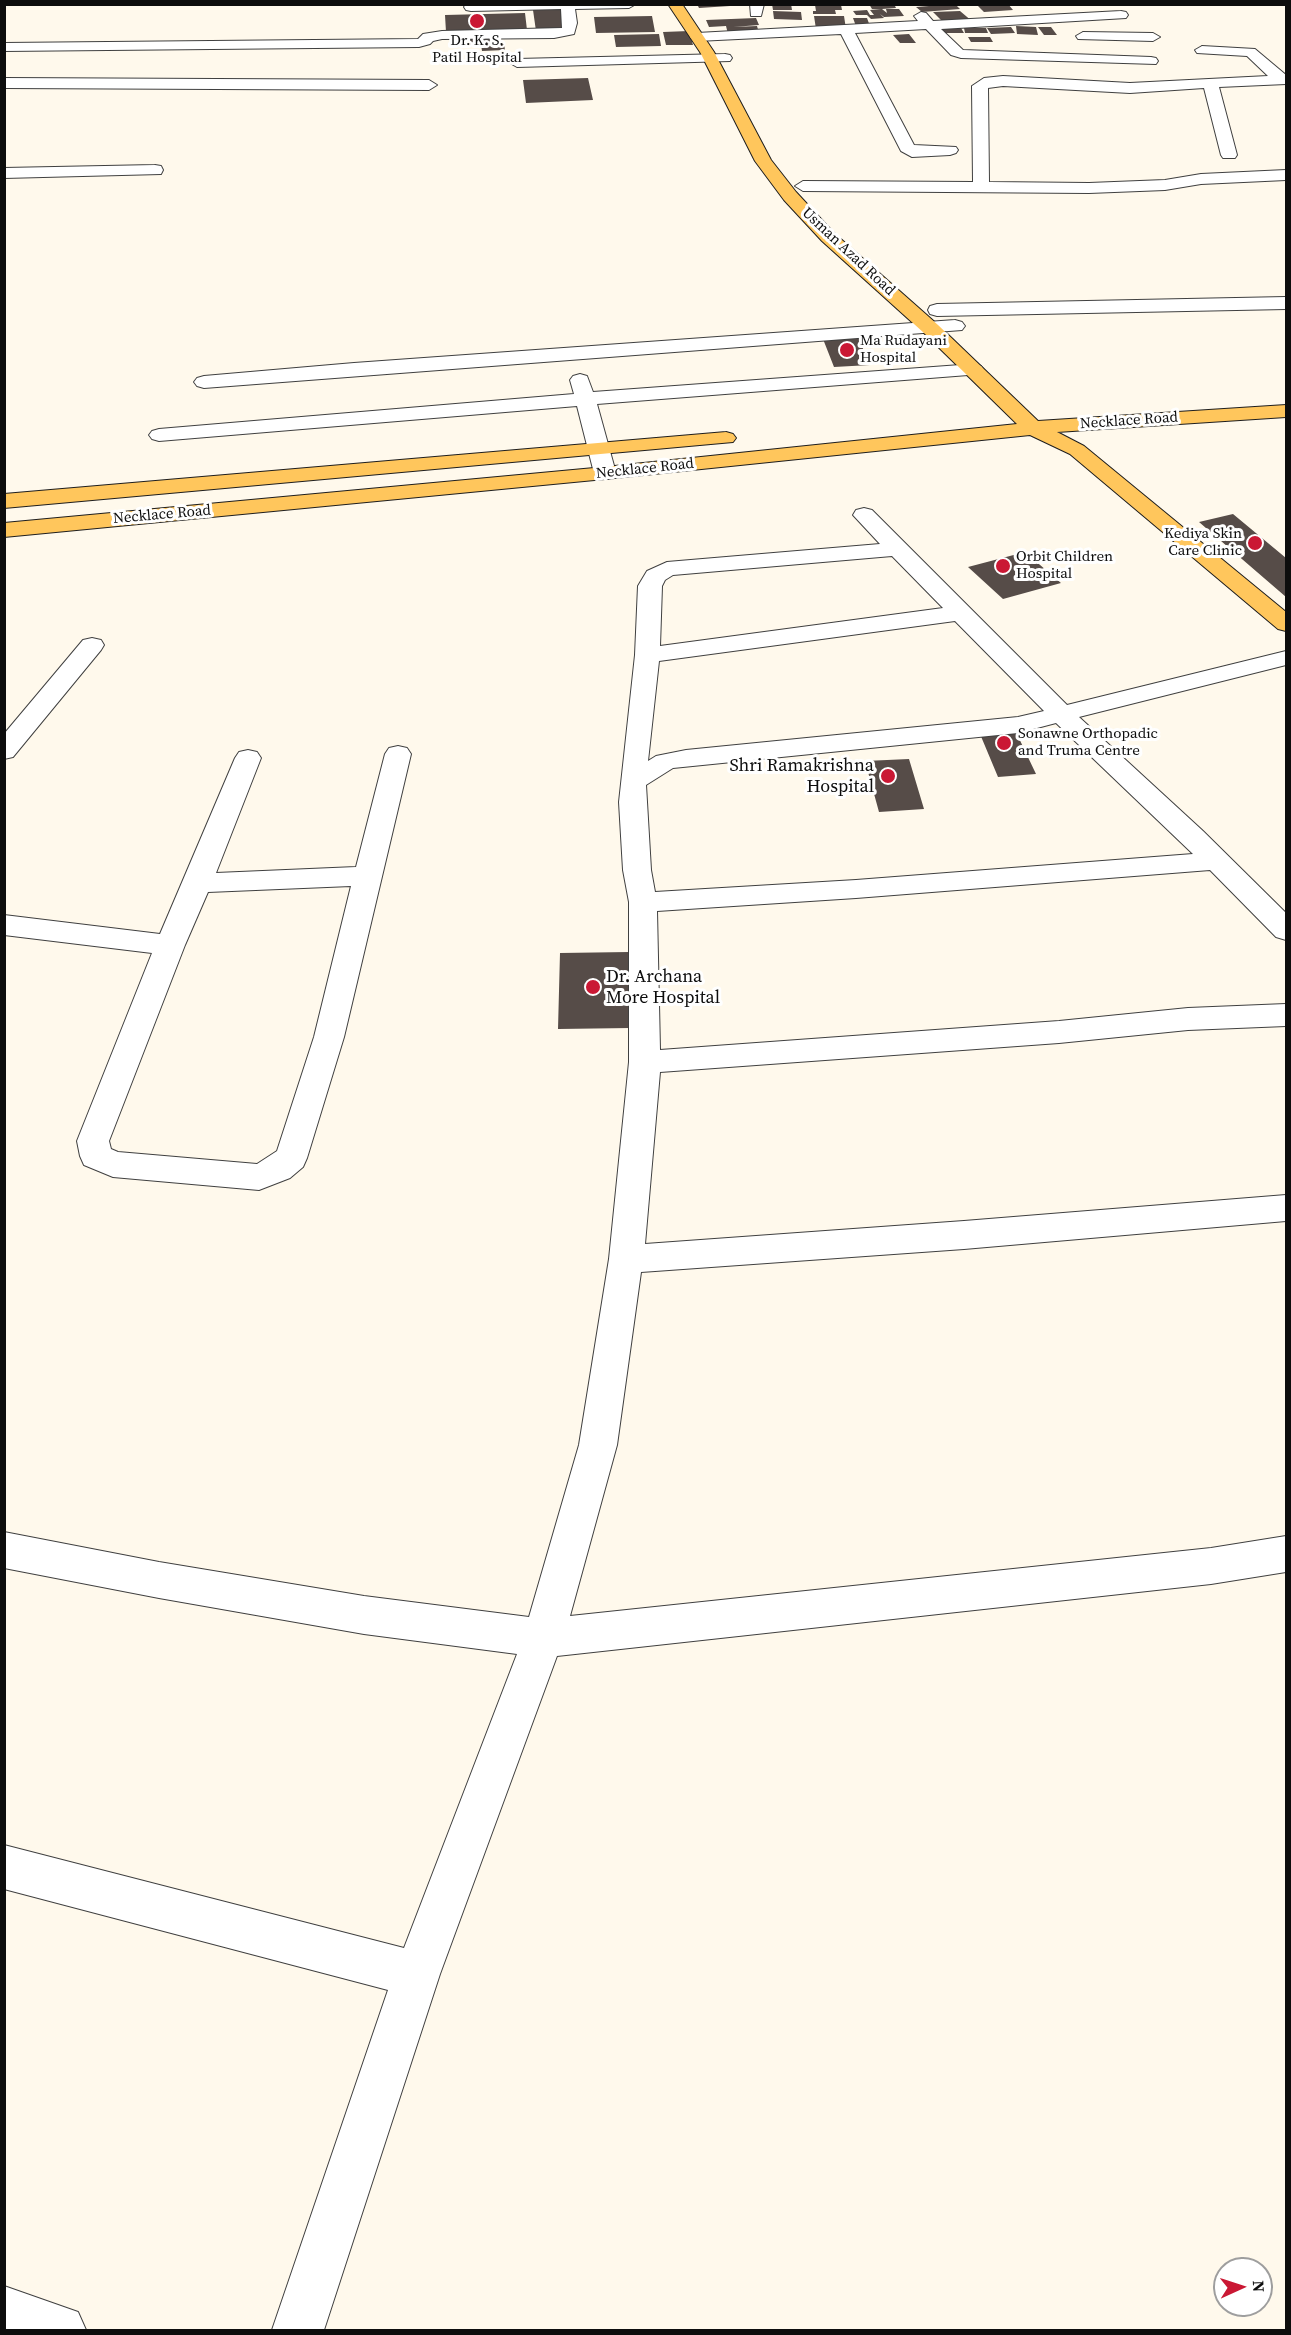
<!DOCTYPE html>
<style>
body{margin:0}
#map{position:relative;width:1291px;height:2335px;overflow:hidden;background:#fff9ec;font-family:"Source Serif 4",serif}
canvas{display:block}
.frame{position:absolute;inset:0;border:6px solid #0d0d0d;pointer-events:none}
.north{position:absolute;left:1213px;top:2257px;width:60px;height:60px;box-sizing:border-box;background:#fff;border:2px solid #9e9e9e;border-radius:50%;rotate:87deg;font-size:16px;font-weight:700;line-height:24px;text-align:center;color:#0d0d0d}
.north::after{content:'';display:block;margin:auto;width:21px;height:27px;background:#ca1834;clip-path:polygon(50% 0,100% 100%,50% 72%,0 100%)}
</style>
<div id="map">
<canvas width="1291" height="2335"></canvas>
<div class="frame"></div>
<div class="north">N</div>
</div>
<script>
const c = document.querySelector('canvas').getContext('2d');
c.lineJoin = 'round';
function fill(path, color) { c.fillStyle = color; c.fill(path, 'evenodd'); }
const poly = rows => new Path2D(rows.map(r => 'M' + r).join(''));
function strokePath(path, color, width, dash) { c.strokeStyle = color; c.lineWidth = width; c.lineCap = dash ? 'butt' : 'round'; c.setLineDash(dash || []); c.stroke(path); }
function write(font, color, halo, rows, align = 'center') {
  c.font = font + ' "Source Serif 4",serif'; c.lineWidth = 6; c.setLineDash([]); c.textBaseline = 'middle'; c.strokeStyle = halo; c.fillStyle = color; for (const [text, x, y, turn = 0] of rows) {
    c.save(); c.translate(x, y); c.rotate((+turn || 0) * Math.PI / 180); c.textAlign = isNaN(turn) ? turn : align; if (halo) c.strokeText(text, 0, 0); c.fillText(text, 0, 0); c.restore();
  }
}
const building = poly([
 [697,4,730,4,730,6,699,8],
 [772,4,791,4,792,10,773,10],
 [869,4,894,4,896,8,882,9,887,13,886,9,899,9,904,16,884,17,880,14,884,18,871,19,867,15,856,15,853,11,867,10,870,15,874,15,870,10,881,9,872,9],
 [955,4,960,9,922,12,916,7],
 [1008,4,1013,10,984,12,978,6],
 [815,5,841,5,842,10,835,10,836,14,813,14,813,11,816,11],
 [561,9,565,30,536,31,533,10],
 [773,11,801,12,802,20,774,19],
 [960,11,973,22,928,21,941,20,933,12],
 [525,13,527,30,446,32,445,15],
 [652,16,655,32,596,33,594,17],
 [814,16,844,16,846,29,816,29],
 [756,18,759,25,733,27,757,26,759,33,728,34,726,26,709,27,706,20],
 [853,18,867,18,871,29,857,29],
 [1016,26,1036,27,1038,35,1017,34],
 [1011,27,1015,33,991,34,987,28],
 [1038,27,1051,27,1057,35,1044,35],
 [939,28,961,28,964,33,942,33],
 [964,28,986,28,988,33,965,33],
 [689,31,693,45,666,45,663,32],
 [659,34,661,46,616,47,614,35],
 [909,34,916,43,900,43,893,35],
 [496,36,496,45,504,44,505,50,482,51,481,44,470,45,470,37],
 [968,37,990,37,993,42,971,42],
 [588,78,593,100,526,103,523,80],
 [858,337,870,365,834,367,823,339],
 [1233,514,1286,558,1286,597,1199,522],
 [1025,552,1061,583,1003,599,968,567],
 [1016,732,1036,774,998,777,980,734],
 [909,759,924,809,879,812,865,761],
 [629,952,630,1028,558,1029,560,953]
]);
const minor = poly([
 [466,4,636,4,629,8,575,9,577,23,574,34,554,38,442,39,433,41,430,44,419,47,4,51,4,43,418,39,423,34,442,31,562,28,561,9,471,11,466,10,464,7,466,4],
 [750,4,764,4,761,16,751,16,750,4],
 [1121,11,1126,12,1128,15,1126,18,941,29,963,50,1151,57,1156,58,1158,61,1156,64,961,58,951,55,926,29,855,33,914,145,956,147,958,150,956,153,950,155,912,157,901,151,841,34,697,41,690,37,697,33,918,21,914,16,921,12,926,13,933,21,1121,11],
 [1083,32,1153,33,1160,37,1153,41,1078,39,1076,36,1083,32],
 [1202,46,1255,49,1286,75,1286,84,1219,87,1237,155,1235,158,1223,158,1221,155,1204,88,1130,93,1003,86,988,88,989,182,1089,183,1165,180,1201,174,1286,170,1286,180,1201,184,1165,190,1089,193,803,191,795,186,803,181,973,182,972,86,984,78,1003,76,1130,83,1268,76,1247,56,1197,53,1195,50,1202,46],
 [725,54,730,55,732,58,730,61,517,67,510,63,517,59,725,54],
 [4,78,429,80,437,85,429,90,4,88,4,78],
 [155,165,161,166,163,170,161,174,4,178,4,168,155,165],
 [1286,297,1286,309,937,316,930,314,928,310,930,306,937,304,1286,297],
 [955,320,962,322,965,326,962,330,204,388,197,386,194,382,197,378,204,376,354,363,955,320],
 [974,364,981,366,984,370,981,374,597,404,616,473,613,478,605,479,597,478,594,473,577,406,159,441,152,439,149,435,152,431,159,429,574,394,570,380,573,376,580,374,587,376,593,392,974,364],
 [864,508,872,510,1067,705,1286,651,1286,665,1079,717,1203,831,1286,913,1286,940,1276,937,1210,870,856,898,657,911,660,1050,1059,1021,1188,1008,1286,1004,1286,1026,1188,1030,1059,1043,660,1072,645,1244,964,1221,1286,1195,1286,1221,964,1249,641,1272,617,1445,570,1616,1211,1548,1286,1536,1286,1572,1211,1584,557,1656,440,1974,324,2330,272,2330,388,1990,4,1889,4,1845,404,1948,517,1654,364,1634,159,1598,4,1568,4,1532,159,1562,364,1596,529,1617,579,1445,609,1259,629,1062,629,902,623,870,619,802,635,655,638,586,647,571,667,562,880,544,853,515,856,510,864,508],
 [892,556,943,608,660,646,662,586,665,580,673,575,892,556],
 [955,621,1044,711,1018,717,686,750,656,756,648,761,659,661,955,621],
 [1056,723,1193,854,856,880,655,892,651,870,646,785,673,768,1018,733,1056,723],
 [92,638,101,640,104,645,101,650,13,757,4,759,4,734,83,640,92,638],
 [398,746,407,748,411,754,344,1037,307,1158,303,1167,290,1178,259,1190,113,1177,84,1165,80,1156,77,1141,152,953,4,935,4,915,160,934,235,758,239,752,248,750,257,752,261,758,216,873,356,867,385,754,389,748,398,746],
 [351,886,314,1037,277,1151,257,1164,118,1152,111,1149,109,1141,185,945,208,892,351,886],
 [4,2286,78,2312,86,2330,4,2330,4,2286]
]);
const major = poly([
 [668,4,682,4,714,52,771,160,796,192,834,233,938,325,1038,421,1286,405,1286,417,1057,432,1084,446,1286,612,1286,631,1278,629,1070,454,1030,435,605,479,4,537,4,523,605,467,1017,424,924,333,822,241,784,200,755,161,700,52,668,4],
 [726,432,733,434,736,438,733,442,4,508,4,494,726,432]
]);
const markers = [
 [477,21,8,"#ca1834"],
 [847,350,8,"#ca1834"],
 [1255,543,8,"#ca1834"],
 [1003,566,8,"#ca1834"],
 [1004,743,8,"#ca1834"],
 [888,776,8,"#ca1834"],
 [593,987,8,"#ca1834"]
];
const farPoinames = [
 ["Dr. K. S.",477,41,"center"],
 ["Patil Hospital",477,58,"center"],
 ["Ma Rudayani",860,341],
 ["Hospital",860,358],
 ["Kediya Skin",1242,534,"right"],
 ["Care Clinic",1242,551,"right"],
 ["Orbit Children",1016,557],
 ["Hospital",1016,574],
 ["Sonawne Orthopadic",1018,734],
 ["and Truma Centre",1018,751]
];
const farStreetnames = [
 ["Usman Azad Road",848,252,43],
 ["Necklace Road",1129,421,-4],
 ["Necklace Road",645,469,-6],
 ["Necklace Road",162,515,-5]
];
const poiNames = [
 ["Shri Ramakrishna",874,766],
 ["Hospital",874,787],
 ["Dr. Archana",606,977,"left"],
 ["More Hospital",606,998,"left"]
];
fill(building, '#564c48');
strokePath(minor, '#404040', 2);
strokePath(major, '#1e1e1e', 2);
fill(minor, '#fff');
fill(major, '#ffc65c');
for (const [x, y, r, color] of markers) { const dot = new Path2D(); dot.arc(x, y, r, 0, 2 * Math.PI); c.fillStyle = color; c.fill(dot); strokePath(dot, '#fff', 2); }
write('15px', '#0d0d0d', '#fff', farPoinames, 'left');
write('15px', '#0d0d0d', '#fff', farStreetnames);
write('18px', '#0d0d0d', '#fff', poiNames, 'right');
</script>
